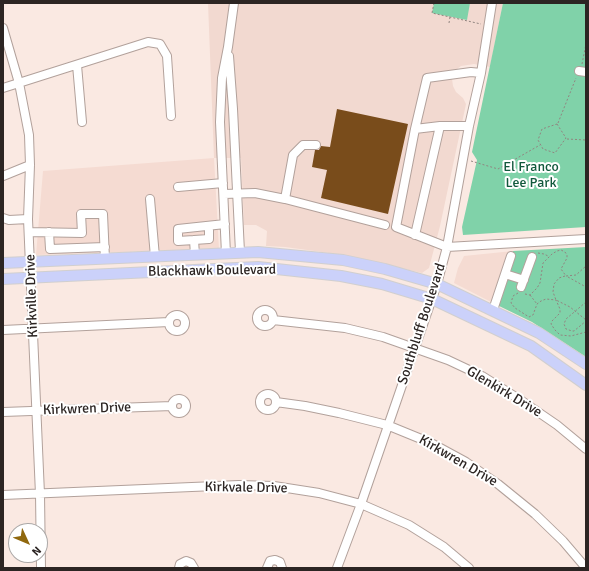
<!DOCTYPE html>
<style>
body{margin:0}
#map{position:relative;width:589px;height:571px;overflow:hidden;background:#fae9e2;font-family:Signika,sans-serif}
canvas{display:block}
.frame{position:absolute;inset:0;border:4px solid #2c2523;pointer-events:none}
.north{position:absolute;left:8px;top:523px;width:40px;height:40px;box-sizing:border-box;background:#fff;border:1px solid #aba8a7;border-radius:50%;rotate:134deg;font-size:11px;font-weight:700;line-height:16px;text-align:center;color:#2c2523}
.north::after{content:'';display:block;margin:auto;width:14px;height:18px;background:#90680e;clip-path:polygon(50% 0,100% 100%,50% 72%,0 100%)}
</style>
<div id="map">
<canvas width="589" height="571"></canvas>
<div class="frame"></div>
<div class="north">N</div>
</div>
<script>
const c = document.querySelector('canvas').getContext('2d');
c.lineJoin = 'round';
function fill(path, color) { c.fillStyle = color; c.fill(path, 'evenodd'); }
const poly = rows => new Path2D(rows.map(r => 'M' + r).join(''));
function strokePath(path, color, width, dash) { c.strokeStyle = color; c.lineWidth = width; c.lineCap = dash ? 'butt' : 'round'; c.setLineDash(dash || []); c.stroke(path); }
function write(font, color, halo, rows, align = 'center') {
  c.font = font + ' Signika,sans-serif'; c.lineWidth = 4; c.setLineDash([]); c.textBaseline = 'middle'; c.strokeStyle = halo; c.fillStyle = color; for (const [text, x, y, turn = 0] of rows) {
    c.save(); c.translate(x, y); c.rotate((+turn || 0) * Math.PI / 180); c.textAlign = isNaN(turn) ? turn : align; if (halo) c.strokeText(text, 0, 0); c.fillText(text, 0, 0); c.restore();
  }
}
const built = poly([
 [214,158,219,249,36,255,43,171],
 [513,251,495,304,454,283,458,268,464,256]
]);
const education = poly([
 [208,3,503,3,490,67,474,64,461,66,457,69,452,79,453,86,456,92,463,98,466,104,440,226,429,268,422,273,344,255,285,247,266,246,267,231,256,225,244,225,241,158,214,158]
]);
const green = poly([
 [434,3,470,3,467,20,432,13],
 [503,3,586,3,586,227,463,235,462,227,477,160,472,152],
 [586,247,586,357,532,322,495,304,513,251]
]);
const building = poly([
 [337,109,408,124,388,214,321,198,327,170,312,167,315,150,319,150,321,146,330,147]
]);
const path = poly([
 [434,3,432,13,481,24],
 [449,23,450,17],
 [582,64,586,44],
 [558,123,576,78],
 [557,124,566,138,555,153,543,149,538,140,542,129,557,124],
 [567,139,586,140],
 [471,161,498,169,540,145],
 [538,253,544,254,548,256],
 [565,276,559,278,554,284,553,292,556,300,570,307,586,320],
 [568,277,586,287],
 [518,293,513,296,511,303,515,308,529,317,533,315,537,304,541,301,546,299,556,300,560,309,560,313,552,321,551,324,555,330,560,335,571,336,586,332],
 [525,294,530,295,537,288,540,283,543,263,552,254,557,251,561,250,565,252,567,255,567,258,561,269,566,276,576,275,586,266],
 [530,295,537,304],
 [586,302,566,319,564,324,566,329,572,331,574,331,586,321]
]);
const minor = poly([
 [3,28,19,83,29,135,30,165,28,219,40,494,41,568],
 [229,56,233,109,240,252],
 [77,65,82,122],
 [579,71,586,72],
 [3,88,148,42,160,44,167,56,171,116],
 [469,126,440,126,415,129,396,227,447,247,586,239],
 [415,129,427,78,471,72,481,73],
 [3,176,30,165],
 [178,187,223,183],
 [224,194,255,193,285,199,385,225],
 [150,199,155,257],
 [285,199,293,155,303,145,316,145],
 [3,218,9,220,28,219],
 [29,232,82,233,81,214,103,214,105,259],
 [49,232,50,249,105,247],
 [415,235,440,126],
 [194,240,209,239,209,226],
 [226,254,220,122,222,78,228,47,234,3],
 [195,255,194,240,178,241,178,229,225,224],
 [505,274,524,280],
 [521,287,532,257],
 '257 318a8 8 0 1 1 16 0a8 8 0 1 1-16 0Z',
 [493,310,511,256],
 '169 323a8 8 0 1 1 16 0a8 8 0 1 1-16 0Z',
 [273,320,345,328,383,337,448,360,482,376,522,401,557,425,586,449],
 [3,330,169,322],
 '260 402a8 8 0 1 1 16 0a8 8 0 1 1-16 0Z',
 '172 406a7 7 0 1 1 14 0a7 7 0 1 1-14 0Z',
 [276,402,305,406,339,413,387,425,431,443,466,462,498,484,535,514,563,541,586,568],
 [3,412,172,406],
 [3,495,239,485,274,486,319,493,361,504,409,525,444,547,469,568],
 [179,568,180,564,186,561,191,563,194,568],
 [267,568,270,561,275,560,280,562,282,568],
 [337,568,361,504,437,284,447,247,469,126,481,73,492,3]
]);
const major = poly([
 [3,263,258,252,343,260,385,269,437,284,539,333,586,364],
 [3,279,258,267,341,276,382,284,432,299,531,346,586,385]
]);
const parkNames = [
 ["El Franco",531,167],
 ["Lee Park",531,183]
];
const streetNames = [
 ["Blackhawk Boulevard",212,271,-1],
 ["Kirkville Drive",32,296,-92],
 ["Southbluff Boulevard",422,324,-72],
 ["Glenkirk Drive",504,392,31],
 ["Kirkwren Drive",87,409,-2],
 ["Kirkwren Drive",458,461,30],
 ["Kirkvale Drive",246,488,1]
];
fill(built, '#f5dbd2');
fill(education, '#f2d9d0');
fill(green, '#80d2a9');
fill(building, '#794c1b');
strokePath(minor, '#b2a19b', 10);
strokePath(major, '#d1cfcf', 12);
strokePath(path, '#918580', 1, [2, 2]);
strokePath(minor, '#fff', 8);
strokePath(major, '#cbd1fa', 10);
write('14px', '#11593c', '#fff', parkNames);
write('14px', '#2c2523', '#fff', streetNames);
</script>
